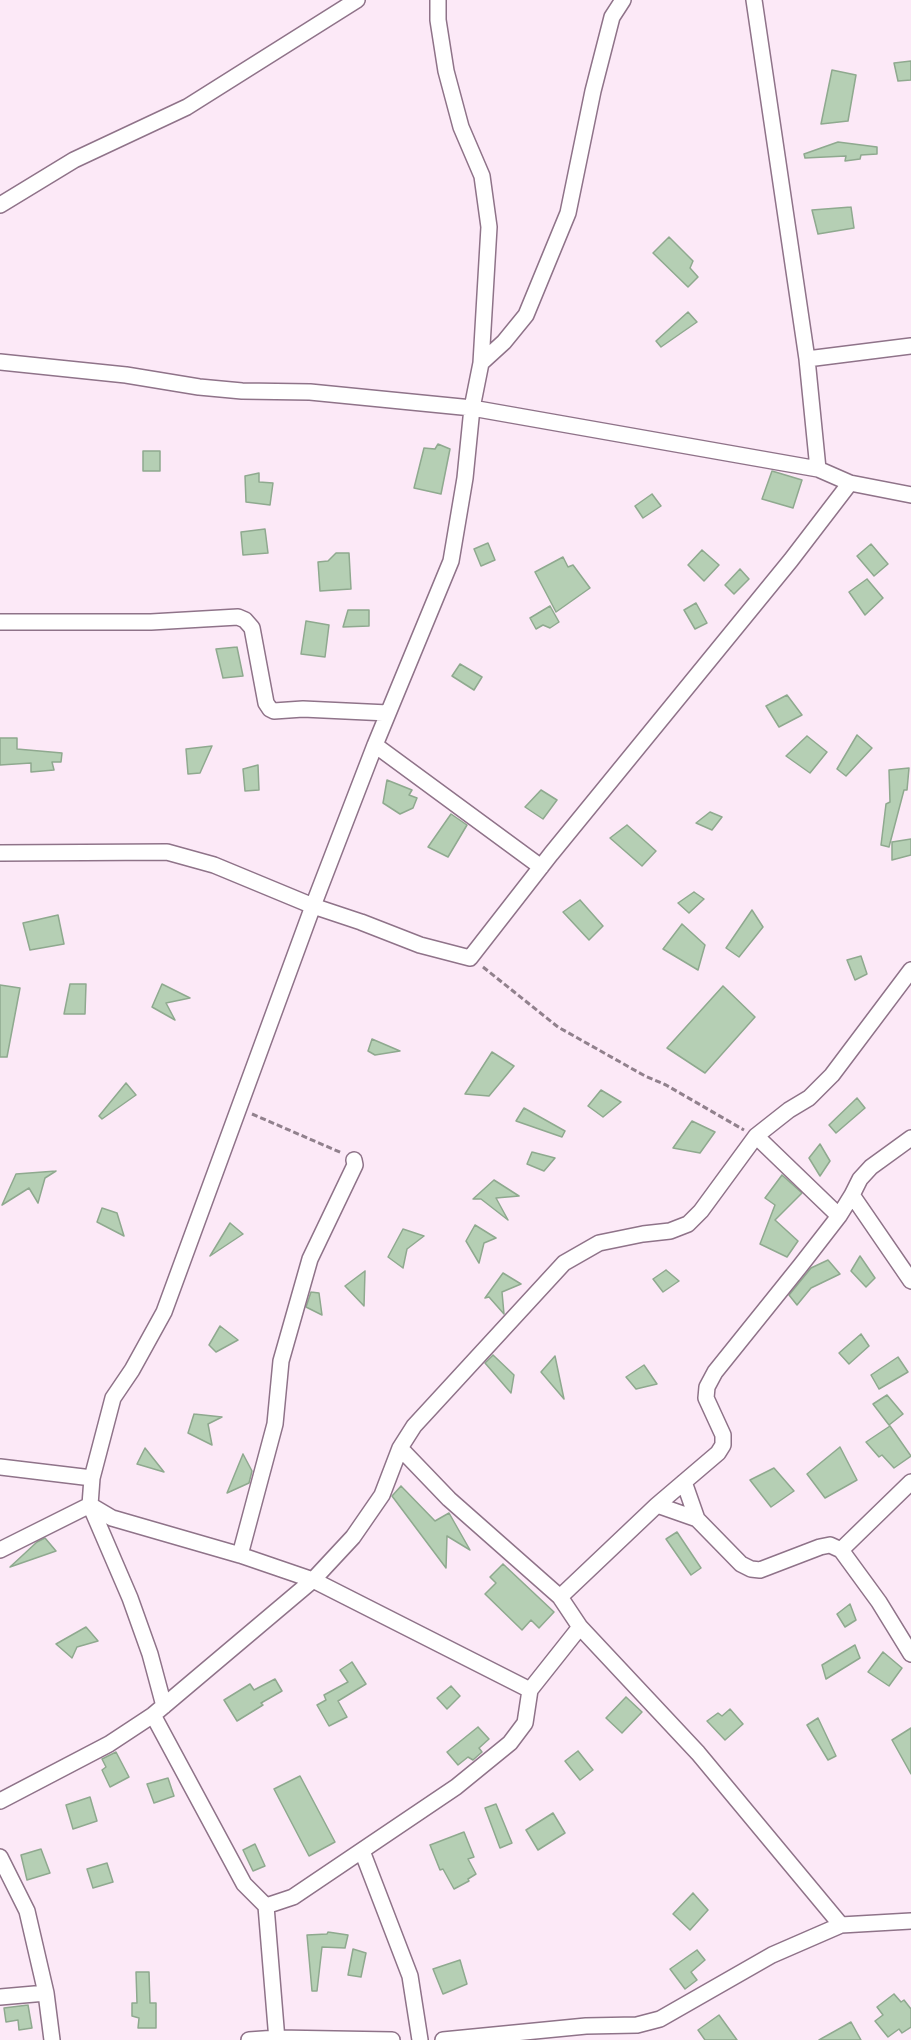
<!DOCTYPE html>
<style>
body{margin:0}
canvas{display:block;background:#fce9f7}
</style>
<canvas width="911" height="2040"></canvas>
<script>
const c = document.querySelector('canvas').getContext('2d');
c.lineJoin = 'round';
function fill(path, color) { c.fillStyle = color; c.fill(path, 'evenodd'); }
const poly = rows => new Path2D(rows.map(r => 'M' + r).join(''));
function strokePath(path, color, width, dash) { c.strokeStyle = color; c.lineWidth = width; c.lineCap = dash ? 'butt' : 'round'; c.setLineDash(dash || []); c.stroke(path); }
const building = poly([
 [911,61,911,80,898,81,894,63,911,61],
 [832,70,856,75,848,121,821,124,832,70],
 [838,142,877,147,877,154,861,155,860,159,845,161,846,156,805,158,804,154,838,142],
 [851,207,854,228,818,234,812,210,851,207],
 [669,237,693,261,690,268,698,277,688,287,653,253,669,237],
 [688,312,697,322,661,347,656,341,688,312],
 [438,444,450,449,441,494,414,488,424,448,435,449,438,444],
 [143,451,160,451,160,471,143,471,143,451],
 [772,471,802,480,793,508,762,499,772,471],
 [259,473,259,482,273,483,270,505,246,502,245,476,259,473],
 [652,494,661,506,643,518,635,506,652,494],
 [265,529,268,553,243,555,241,532,265,529],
 [488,543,495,560,481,566,474,549,488,543],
 [871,544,888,564,874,576,857,556,871,544],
 [702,550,719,565,704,581,688,565,702,550],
 [336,553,349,553,351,589,320,591,318,562,328,561,336,553],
 [563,557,568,567,573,565,590,588,556,612,535,572,563,557],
 [740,569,749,579,734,594,725,585,740,569],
 [867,579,883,598,865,615,849,592,867,579],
 [696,603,707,623,695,629,684,610,696,603],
 [550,606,559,622,550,628,543,625,536,629,530,618,550,606],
 [348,610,369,610,369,626,343,627,348,610],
 [306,621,329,625,325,657,301,654,306,621],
 [237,647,243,676,223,678,216,649,237,647],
 [460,664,482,677,474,690,452,676,460,664],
 [787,695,802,715,779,727,766,706,787,695],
 [857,735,872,748,846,776,837,769,857,735],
 [807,736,827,752,810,773,786,756,807,736],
 [0,738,17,738,17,749,62,753,61,762,52,762,54,770,31,772,31,763,0,765,0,738],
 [212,746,200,773,188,774,186,749,212,746],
 [258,765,259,790,245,791,243,769,258,765],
 [909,768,907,790,904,790,889,847,881,845,886,804,890,802,889,770,909,768],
 [387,780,412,790,409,795,417,798,413,808,400,814,383,803,387,780],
 [541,790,557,800,543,819,525,807,541,790],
 [710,812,722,817,712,830,696,823,710,812],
 [451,814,467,825,448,857,428,847,451,814],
 [627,825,656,851,642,866,610,838,627,825],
 [911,839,911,855,892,860,892,842,911,839],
 [694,892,704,899,689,913,678,903,694,892],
 [580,900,603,926,589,940,563,912,580,900],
 [752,910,763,927,739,957,726,948,752,910],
 [58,915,64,944,30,950,23,923,58,915],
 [682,924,705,945,698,970,663,949,682,924],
 [861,956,867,974,855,980,847,960,861,956],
 [70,984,86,984,85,1014,64,1014,70,984],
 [162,984,190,998,166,1003,175,1020,152,1007,162,984],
 [0,985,20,988,7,1057,0,1057,0,985],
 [723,986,755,1017,705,1073,667,1048,723,986],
 [372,1039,400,1051,375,1055,368,1051,372,1039],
 [492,1052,514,1066,489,1096,465,1094,492,1052],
 [126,1083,136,1095,102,1119,99,1116,126,1083],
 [601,1090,621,1102,603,1117,588,1106,601,1090],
 [857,1098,865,1108,836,1133,829,1125,857,1098],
 [524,1108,565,1131,562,1137,516,1121,524,1108],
 [692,1121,715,1132,700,1153,673,1148,692,1121],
 [820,1144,830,1161,820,1176,809,1158,820,1144],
 [532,1152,555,1158,544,1171,527,1164,532,1152],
 [56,1171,45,1178,38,1203,29,1188,2,1205,16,1174,56,1171],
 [782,1175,802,1193,775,1220,798,1241,787,1257,760,1244,775,1205,765,1198,782,1175],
 [494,1180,519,1196,496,1198,508,1220,481,1199,473,1199,494,1180],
 [102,1208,117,1213,124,1236,97,1222,102,1208],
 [230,1223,243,1234,210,1256,230,1223],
 [475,1225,496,1238,484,1243,479,1263,466,1241,475,1225],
 [403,1229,424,1236,407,1249,403,1268,388,1257,403,1229],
 [860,1256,875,1278,866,1287,851,1271,860,1256],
 [828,1260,840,1274,811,1288,797,1305,789,1295,811,1268,828,1260],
 [666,1270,679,1281,663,1292,653,1279,666,1270],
 [365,1271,364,1306,345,1286,365,1271],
 [503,1273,521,1284,502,1292,504,1314,489,1297,485,1298,503,1273],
 [311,1292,319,1293,322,1315,306,1307,311,1292],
 [220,1326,238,1340,216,1352,209,1345,220,1326],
 [861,1334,869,1346,849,1364,839,1353,861,1334],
 [493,1355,514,1375,511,1393,485,1363,493,1355],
 [555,1356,564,1399,541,1372,555,1356],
 [898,1357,908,1372,879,1389,871,1375,898,1357],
 [644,1365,657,1384,636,1389,626,1377,644,1365],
 [887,1395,903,1414,889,1425,873,1404,887,1395],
 [194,1414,222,1417,208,1424,212,1445,188,1433,194,1414],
 [890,1426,911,1456,894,1468,882,1455,879,1457,866,1442,890,1426],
 [840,1447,857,1480,825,1498,807,1474,840,1447],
 [145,1448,164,1472,137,1464,145,1448],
 [243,1454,252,1471,249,1483,227,1493,243,1454],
 [774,1468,794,1491,771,1507,750,1480,774,1468],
 [401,1486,435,1521,449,1513,470,1550,447,1536,446,1568,392,1496,401,1486],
 [677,1532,701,1568,691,1575,666,1539,677,1532],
 [45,1538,56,1551,10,1567,37,1542,45,1538],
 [503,1564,554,1612,539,1628,531,1620,522,1630,485,1594,496,1583,490,1577,503,1564],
 [850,1604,856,1620,845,1627,837,1614,850,1604],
 [86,1627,98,1641,77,1647,72,1658,56,1644,86,1627],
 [855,1645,860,1658,826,1679,822,1665,855,1645],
 [883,1652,902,1668,889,1686,868,1672,883,1652],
 [352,1662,366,1684,338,1701,347,1717,329,1726,317,1705,326,1700,324,1695,348,1682,340,1670,352,1662],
 [275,1679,282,1691,261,1703,263,1705,237,1721,224,1700,250,1684,254,1690,275,1679],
 [451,1686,460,1696,447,1709,437,1698,451,1686],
 [626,1697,642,1712,622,1733,606,1718,626,1697],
 [730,1709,743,1724,725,1740,707,1721,718,1713,722,1716,730,1709],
 [818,1718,836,1756,828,1760,807,1725,818,1718],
 [478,1727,489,1739,479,1748,482,1752,473,1760,468,1757,458,1765,447,1752,478,1727],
 [911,1728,911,1774,892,1740,911,1728],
 [578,1751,593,1770,580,1780,565,1761,578,1751],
 [116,1752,129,1777,110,1787,102,1770,106,1767,102,1759,116,1752],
 [300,1776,335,1842,309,1856,274,1789,300,1776],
 [168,1778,174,1796,154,1803,147,1784,168,1778],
 [90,1797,97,1821,73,1829,66,1805,90,1797],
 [496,1804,512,1843,500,1848,485,1808,496,1804],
 [553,1813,565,1833,538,1850,526,1830,553,1813],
 [464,1832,474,1857,468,1859,476,1874,468,1879,469,1881,454,1889,443,1869,440,1870,430,1845,464,1832],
 [255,1844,265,1866,253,1871,243,1850,255,1844],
 [41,1849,50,1873,27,1880,21,1855,41,1849],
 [107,1863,113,1882,93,1888,87,1869,107,1863],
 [693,1893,708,1910,690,1930,673,1914,693,1893],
 [328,1932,348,1935,345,1948,322,1947,317,1991,312,1991,307,1935,327,1934,328,1932],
 [353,1949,366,1953,361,1977,348,1975,353,1949],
 [697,1950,705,1960,691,1972,697,1980,685,1989,670,1969,697,1950],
 [460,1960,467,1984,443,1994,433,1969,460,1960],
 [136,1972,149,1972,150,2003,156,2003,156,2028,138,2028,139,2018,132,2016,132,2003,137,2003,136,1972],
 [894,1994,901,2002,904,2000,911,2009,911,2027,902,2033,899,2029,888,2037,875,2021,883,2015,877,2007,894,1994],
 [28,2005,32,2028,19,2030,18,2020,6,2022,4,2008,28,2005],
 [719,2015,737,2040,705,2040,698,2030,719,2015],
 [851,2022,861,2040,819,2040,844,2026,851,2022]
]);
const path = poly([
 [483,967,558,1027,645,1076,666,1085,744,1130],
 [252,1114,342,1153]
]);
const minor = poly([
 [754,0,807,359,818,469],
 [0,205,74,160,187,107,357,0],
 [807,359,911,346],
 [0,362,126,375,199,387,242,391,310,392,472,408,818,469,850,483,911,495],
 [481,363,504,342,526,315,568,213,593,91,612,17,623,0],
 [0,622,151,622,238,617,245,620,252,628,266,703,270,709,274,711,303,709,388,713],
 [375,745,541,867],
 [0,853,167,852,214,865,313,906,361,922,420,945,470,958,551,854,791,560,850,483],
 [756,1136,839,1216],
 [911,1138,871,1167,860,1179,852,1195,911,1281],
 [400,1448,449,1499,560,1597,580,1627],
 [0,1467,92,1478],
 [684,1482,697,1519],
 [90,1505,112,1518,240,1555,313,1580,530,1690,580,1627,698,1753,841,1925],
 [657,1505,697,1519,741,1564,751,1569,760,1570,820,1547,830,1545,841,1550,879,1602,911,1654],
 [0,1550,90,1505],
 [841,1550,911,1482],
 [240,1555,275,1424,281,1361,310,1259,355,1165,354,1160],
 [560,1597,657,1505,718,1453,723,1445,723,1435,706,1398,707,1387,715,1372,801,1265,839,1216,852,1195],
 [164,1706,150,1654,130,1598,90,1505,92,1478,113,1398,132,1370,164,1312,313,906,375,745,451,561,465,478,472,408,481,363,489,227,482,176,461,127,446,71,438,20,438,0],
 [153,1715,244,1884,266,1906],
 [0,1801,109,1744,153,1715,313,1580,353,1537,382,1495,400,1448,414,1426,564,1263,599,1243,643,1234,670,1231,688,1224,701,1211,756,1136,789,1110,809,1098,832,1075,911,970],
 [362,1851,410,1976,420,2040],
 [0,1857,27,1911,46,1993,52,2040],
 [0,1997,46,1993],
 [249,2040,277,2038,392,2040],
 [277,2040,266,1906,293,1897,456,1787,510,1743,525,1723,530,1690],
 [443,2040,586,2026,637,2025,660,2019,772,1955,841,1925,911,1921]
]);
fill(building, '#b5cfb4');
strokePath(building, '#8fa98f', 1.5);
strokePath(minor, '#8f7389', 18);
strokePath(path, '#91818d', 3, [6, 3]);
strokePath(minor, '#fff', 15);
</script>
